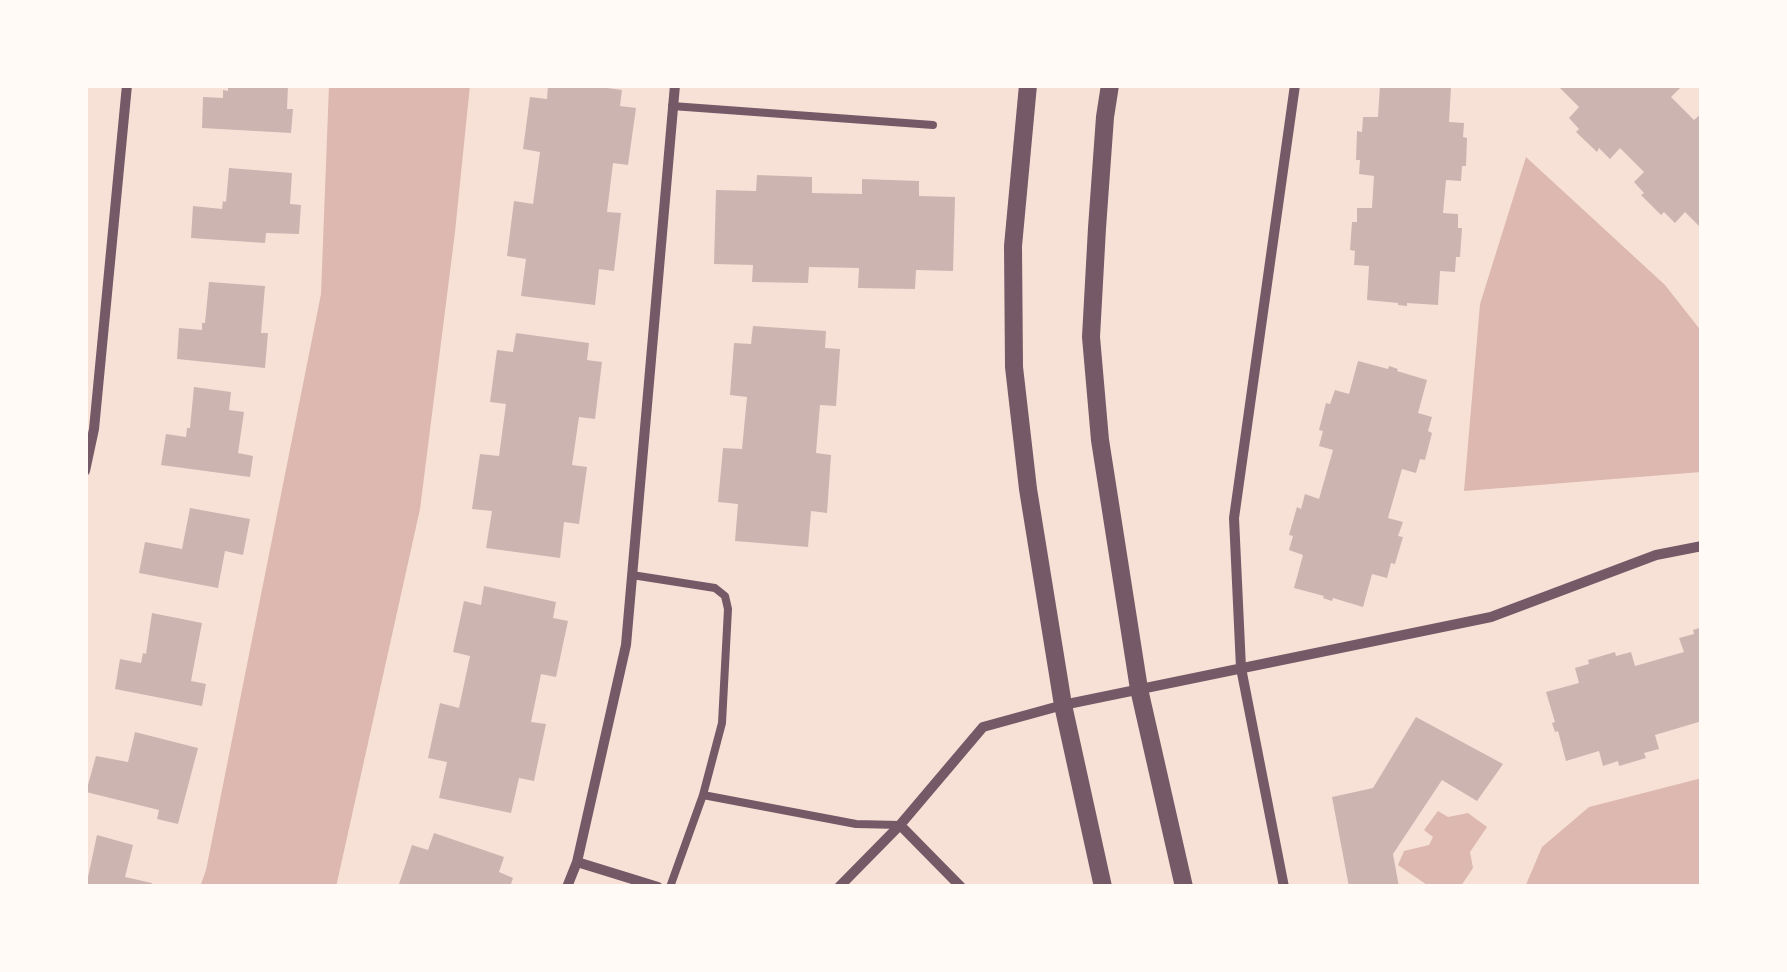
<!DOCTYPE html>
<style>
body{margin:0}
#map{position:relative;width:1787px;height:972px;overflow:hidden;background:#f7e1d7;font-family:Poppins,sans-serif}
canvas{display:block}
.frame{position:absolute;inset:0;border:88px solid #fffaf5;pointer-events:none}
</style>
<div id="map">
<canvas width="1787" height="972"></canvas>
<div class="frame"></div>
</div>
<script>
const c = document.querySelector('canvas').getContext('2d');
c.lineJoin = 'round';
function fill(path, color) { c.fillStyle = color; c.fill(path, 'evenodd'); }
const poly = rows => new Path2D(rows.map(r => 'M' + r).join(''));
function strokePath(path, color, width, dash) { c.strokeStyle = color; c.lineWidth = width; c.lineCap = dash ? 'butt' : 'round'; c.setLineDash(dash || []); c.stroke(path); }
const water = poly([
 [329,85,470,85,455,232,420,509,336,887,200,887,206,870,321,294],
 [1526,157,1665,285,1702,332,1701,472,1464,491,1480,304],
 [1702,778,1702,887,1525,887,1542,847,1589,807],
 [1438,811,1448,817,1468,813,1487,827,1470,852,1473,868,1461,886,1430,887,1398,865,1404,851,1429,845,1433,837,1424,830]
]);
const building = poly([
 [228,85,288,85,287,109,293,109,291,133,202,128,203,97,223,98,223,90,228,91],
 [548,85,585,85,622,90,620,106,636,108,628,165,613,163,607,212,621,213,614,271,599,269,595,305,521,296,526,259,507,256,514,201,533,204,540,152,523,149,530,97,547,99],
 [1380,85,1451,87,1449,122,1464,123,1463,137,1467,138,1466,166,1462,166,1461,181,1446,180,1443,213,1458,214,1458,228,1462,228,1460,257,1456,257,1455,272,1440,271,1438,305,1407,303,1407,306,1398,305,1398,303,1367,300,1369,266,1354,265,1355,251,1350,250,1352,222,1357,222,1357,208,1372,208,1374,176,1359,174,1360,160,1356,160,1357,131,1362,132,1363,117,1378,117],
 [1557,85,1683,85,1671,97,1694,120,1702,113,1702,229,1685,212,1675,223,1664,212,1661,215,1641,195,1644,193,1634,182,1644,172,1620,148,1610,159,1599,148,1597,152,1576,132,1579,129,1569,118,1579,107],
 [229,168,292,173,290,204,301,205,299,234,266,233,265,243,191,238,193,206,222,209,223,201,226,202],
 [757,175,812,177,812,193,862,194,862,179,919,181,919,196,955,197,953,271,916,270,915,289,858,288,859,268,809,267,808,283,752,282,753,265,714,264,716,190,756,191],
 [209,282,265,286,261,333,268,333,265,368,177,359,179,328,202,330,202,323,205,323],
 [753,326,826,331,825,348,840,349,836,406,820,405,816,453,831,455,827,513,811,511,808,547,735,541,738,504,718,502,723,448,742,449,747,397,730,395,734,343,751,344],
 [516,333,589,343,587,360,602,362,595,419,579,417,572,465,587,467,579,524,564,522,560,558,486,548,492,511,472,509,480,454,499,456,506,404,490,402,497,350,513,352],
 [1358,361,1388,369,1389,366,1398,369,1397,371,1427,380,1418,413,1432,417,1428,431,1432,433,1425,460,1420,459,1416,473,1402,469,1388,518,1403,522,1398,536,1403,537,1395,564,1391,563,1387,578,1372,574,1363,607,1333,598,1332,601,1323,598,1324,596,1294,588,1303,555,1289,550,1293,536,1289,535,1297,507,1301,509,1305,494,1319,499,1333,450,1319,446,1323,431,1319,430,1326,403,1330,404,1335,390,1349,394],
 [194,387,231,392,229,410,244,412,238,453,253,456,250,477,161,465,166,434,186,437,187,428,190,428],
 [190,508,250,519,243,555,225,551,218,588,139,573,145,542,182,549],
 [484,586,556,602,553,618,568,621,556,677,541,674,531,722,546,724,534,781,519,778,511,813,439,798,447,762,428,758,440,703,459,708,470,656,453,652,464,601,481,605],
 [152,613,202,623,191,681,206,684,202,706,115,689,120,659,141,663,143,653,146,654],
 [1702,627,1702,721,1655,735,1659,749,1644,753,1646,758,1619,766,1618,761,1603,766,1599,751,1566,761,1558,731,1555,732,1552,723,1555,722,1546,692,1579,683,1575,668,1589,664,1588,660,1615,652,1616,656,1631,652,1635,666,1684,652,1679,638,1694,634,1693,630],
 [1416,717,1503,764,1477,801,1442,780,1393,854,1399,887,1349,887,1332,797,1373,788],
 [135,732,198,748,178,824,157,819,159,810,86,792,96,756,128,762],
 [434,833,504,857,499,872,513,878,510,887,398,887,412,845,428,850],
 [97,835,133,845,125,877,152,883,151,887,85,887,85,876,88,877]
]);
const service = poly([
 [672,106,933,125],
 [632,575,715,588,725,596,728,609,722,723,703,795],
 [670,887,703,795,856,824,900,825]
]);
const minor = poly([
 [85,471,94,429,127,85],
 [900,825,961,887],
 [577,862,658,887],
 [567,887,577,862,626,645,675,85],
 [839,887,900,825,983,727,1063,705,1491,617,1656,555,1702,546],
 [1284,887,1241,668,1234,518,1295,85]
]);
const tertiary = poly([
 [1028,85,1013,246,1014,367,1028,489,1063,705,1103,887],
 [1110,85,1105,117,1097,228,1091,337,1100,440,1139,689,1184,887]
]);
fill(water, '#dcb8b0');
fill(building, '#ccb4b1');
strokePath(service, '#755966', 8);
strokePath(minor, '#755966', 10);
strokePath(tertiary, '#755966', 18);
</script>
